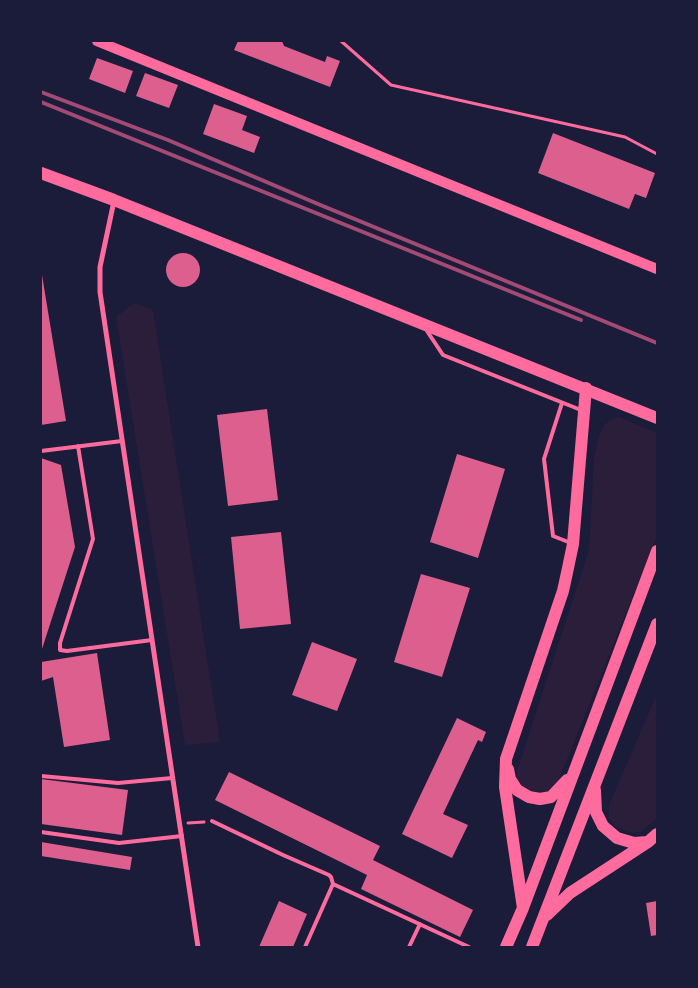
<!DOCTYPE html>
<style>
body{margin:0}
#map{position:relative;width:698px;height:988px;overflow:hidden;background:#1b1b3a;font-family:"Work Sans",sans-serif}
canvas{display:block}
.frame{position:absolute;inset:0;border:42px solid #1b1b3a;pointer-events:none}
</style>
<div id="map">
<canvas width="698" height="988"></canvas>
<div class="frame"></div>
</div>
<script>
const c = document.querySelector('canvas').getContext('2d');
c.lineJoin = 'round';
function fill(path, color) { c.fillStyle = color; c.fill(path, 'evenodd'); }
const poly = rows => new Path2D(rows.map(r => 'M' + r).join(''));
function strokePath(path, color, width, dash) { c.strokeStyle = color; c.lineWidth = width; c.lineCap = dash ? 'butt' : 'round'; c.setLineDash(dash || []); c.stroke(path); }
const green = poly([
 [134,303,153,310,220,742,185,745,116,317],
 [619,417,657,433,657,536,558,782,549,791,537,792,527,789,521,785,517,779,517,771,589,550,594,458,598,438,605,424,612,419],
 [657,694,657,818,642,831,633,833,615,827,609,817,609,805]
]);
const building = poly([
 [238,41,282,41,284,46,325,62,327,56,340,61,330,87,234,50],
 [97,58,133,71,125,93,89,79],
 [145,73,178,85,169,108,136,96],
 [214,104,247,116,242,130,260,137,254,153,203,134],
 [553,133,655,173,646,198,635,194,629,209,538,173],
 '166 270a17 17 0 1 1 34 0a17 17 0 1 1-34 0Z',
 [42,275,66,421,41,425,41,276],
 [267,409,278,500,228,506,217,415],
 [457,454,505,469,478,558,430,542],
 [41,458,61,465,75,547,42,649],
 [281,532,291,624,240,629,231,537],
 [421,574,470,588,442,677,394,662],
 [312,642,357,659,337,711,292,695],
 [97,653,110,740,64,747,53,677,41,681,41,662],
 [457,718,486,732,482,742,478,740,443,814,468,825,452,858,402,834],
 [229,772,380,846,373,860,473,910,460,937,361,889,367,875,215,800],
 [41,779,128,790,122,835,41,824],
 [41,842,132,857,130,870,41,856],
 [279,901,307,914,293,947,259,947],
 [657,901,657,935,651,936,646,903]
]);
const path = poly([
 [341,41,391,85,625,137,657,154],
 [188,823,204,822]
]);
const service = poly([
 [427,331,443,355,581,410],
 [562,403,544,459,553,536,571,543],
 [78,446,93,539,60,643,60,650,67,651,152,640],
 [41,451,122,441],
 [41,776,118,783,172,778],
 [212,821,283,855,329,875,331,877,333,884,469,947],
 [41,832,119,843,182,836],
 [305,947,333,884],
 [409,947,420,924]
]);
const minor = poly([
 [114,201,100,267,100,292,198,947]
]);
const secondary = poly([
 [97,41,657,269]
]);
const primary = poly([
 [41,173,114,200,657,418],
 [508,769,510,779,517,790,529,797,540,799,551,797,567,780],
 [595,790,596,812,603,826,617,838,634,843,648,842],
 [523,908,505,787,506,759,563,591,568,568,573,544,586,388],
 [547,915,570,893,648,842,657,834],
 [506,947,523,908,657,551],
 [532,947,657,624]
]);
const rail = poly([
 [41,92,168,140,318,204,657,343],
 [41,102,581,320]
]);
fill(green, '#2a1e3b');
fill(building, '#dd5f8e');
strokePath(path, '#ff6b9d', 3);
strokePath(service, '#ff6b9d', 4);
strokePath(minor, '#ff6b9d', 5);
strokePath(secondary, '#ff6b9d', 10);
strokePath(primary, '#ff6b9d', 12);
strokePath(rail, '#a44b75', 4);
</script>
